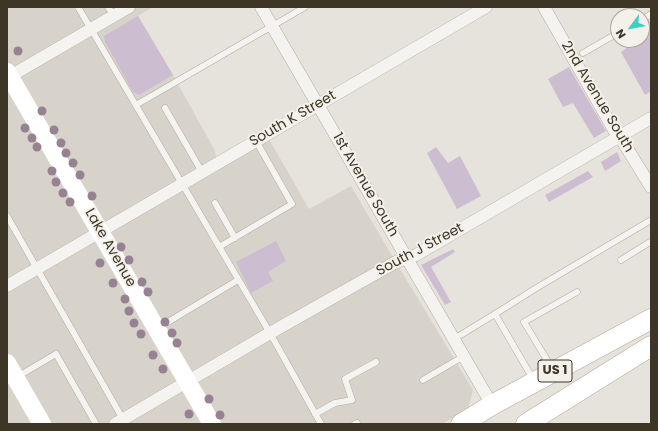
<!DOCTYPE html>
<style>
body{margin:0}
#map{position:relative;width:658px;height:431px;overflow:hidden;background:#e6e3dc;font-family:Poppins,sans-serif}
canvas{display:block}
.frame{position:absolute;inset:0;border:8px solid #3d3626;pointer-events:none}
.north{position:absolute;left:610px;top:8px;width:40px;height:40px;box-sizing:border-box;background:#f4f1eb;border:1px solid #aba69c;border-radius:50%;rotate:238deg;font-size:11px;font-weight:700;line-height:16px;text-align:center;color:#3d3626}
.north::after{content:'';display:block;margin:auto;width:14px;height:18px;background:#3fcdc4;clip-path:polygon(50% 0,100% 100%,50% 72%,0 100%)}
</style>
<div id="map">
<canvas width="658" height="431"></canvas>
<div class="frame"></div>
<div class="north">N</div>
</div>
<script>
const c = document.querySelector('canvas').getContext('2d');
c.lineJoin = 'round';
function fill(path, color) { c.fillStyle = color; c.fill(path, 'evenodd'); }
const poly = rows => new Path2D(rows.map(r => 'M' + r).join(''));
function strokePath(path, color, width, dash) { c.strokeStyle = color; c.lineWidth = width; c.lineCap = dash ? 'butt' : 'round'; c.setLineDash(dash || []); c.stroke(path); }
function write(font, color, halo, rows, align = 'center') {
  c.font = font + ' Poppins,sans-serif'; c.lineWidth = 4; c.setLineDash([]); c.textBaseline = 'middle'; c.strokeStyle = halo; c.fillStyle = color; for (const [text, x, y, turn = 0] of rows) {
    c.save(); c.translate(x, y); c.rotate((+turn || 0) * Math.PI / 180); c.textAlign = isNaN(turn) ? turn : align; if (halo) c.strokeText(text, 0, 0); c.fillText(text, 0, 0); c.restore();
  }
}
const built = poly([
 [7,7,153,7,138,16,173,75,214,149,219,165,269,139,309,209,351,186,385,244,473,390,468,409,442,424,7,424]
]);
const green = poly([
 [138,16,173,75,139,95,133,92,105,42,104,36],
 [649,20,651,25,651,91,645,95,621,52,629,46,627,40,642,40,642,24],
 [569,67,606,131,594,138,573,103,563,107,548,79],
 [436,147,448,163,460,156,481,196,457,209,427,153],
 [617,152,621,161,605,171,601,162],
 [588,171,593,177,549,202,545,195],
 [276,241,286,261,268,272,273,281,251,293,236,262],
 [453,249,455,252,431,267,451,302,445,305,421,265]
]);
const lane = poly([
 [78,7,270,333,321,424],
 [108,7,114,16],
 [642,20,651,14],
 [583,53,618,33],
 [136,105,305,7],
 [165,108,202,172],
 [215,203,235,238],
 [7,216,124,421],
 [219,247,292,204,256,141],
 [621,260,650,242,651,243],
 [495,314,538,287,651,220],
 [168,322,238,280],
 [454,339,495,314,533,379],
 [553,370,524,322,577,292],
 [17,377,56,354,96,424],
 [423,380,464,356],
 [315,414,335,403,352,400,345,379,376,362],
 [355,424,357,423]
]);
const street = poly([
 [261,7,492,405],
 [544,7,614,130,620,137,651,187],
 [7,78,129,7],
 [7,286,486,7],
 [115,424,270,333,396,262,416,255,651,118]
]);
const secondary = poly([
 [7,72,212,424],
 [7,363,42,424]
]);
const primary = poly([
 [461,424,492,405,651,319],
 [526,424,651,346]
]);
const trees = [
 [18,51],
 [42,111],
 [25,128],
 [54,130],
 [32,138],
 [61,143],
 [37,147],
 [66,153],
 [73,163],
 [52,171],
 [80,175],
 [56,182],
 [63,193],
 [92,196],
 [70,202],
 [121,247],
 [129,260],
 [100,263],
 [142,282],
 [113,283],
 [148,292],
 [125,299],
 [129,311],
 [165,322],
 [134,323],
 [172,333],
 [141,334],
 [177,343],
 [153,355],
 [163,369],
 [209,399],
 [189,414],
 [220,415]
];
const shields = [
 [555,371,34]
];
const shieldNames = [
 ["US 1",555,371]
];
const streetNames = [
 ["2nd Avenue South",597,97,59],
 ["South K Street",293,119,-30],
 ["1st Avenue South",365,185,60],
 ["Lake Avenue",110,248,60],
 ["South J Street",420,250,-28]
];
fill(built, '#d8d3ca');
fill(green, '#cdbdd0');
strokePath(lane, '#b0aca2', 7);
strokePath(street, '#b0aca2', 13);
strokePath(primary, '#b2ab9c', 21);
strokePath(lane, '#f5f3ef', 6);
strokePath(street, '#f5f3ef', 12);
strokePath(secondary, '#fff', 18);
strokePath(primary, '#fff', 20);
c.fillStyle = '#968293';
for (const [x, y] of trees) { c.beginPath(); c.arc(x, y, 4.5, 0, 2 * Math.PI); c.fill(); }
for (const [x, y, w] of shields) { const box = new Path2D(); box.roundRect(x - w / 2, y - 11, w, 22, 3); c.fillStyle = '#f4f1eb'; c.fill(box); strokePath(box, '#3d3626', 1); }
write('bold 13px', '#3d3626', null, shieldNames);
write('14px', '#3d3626', '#f4f1eb', streetNames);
</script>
